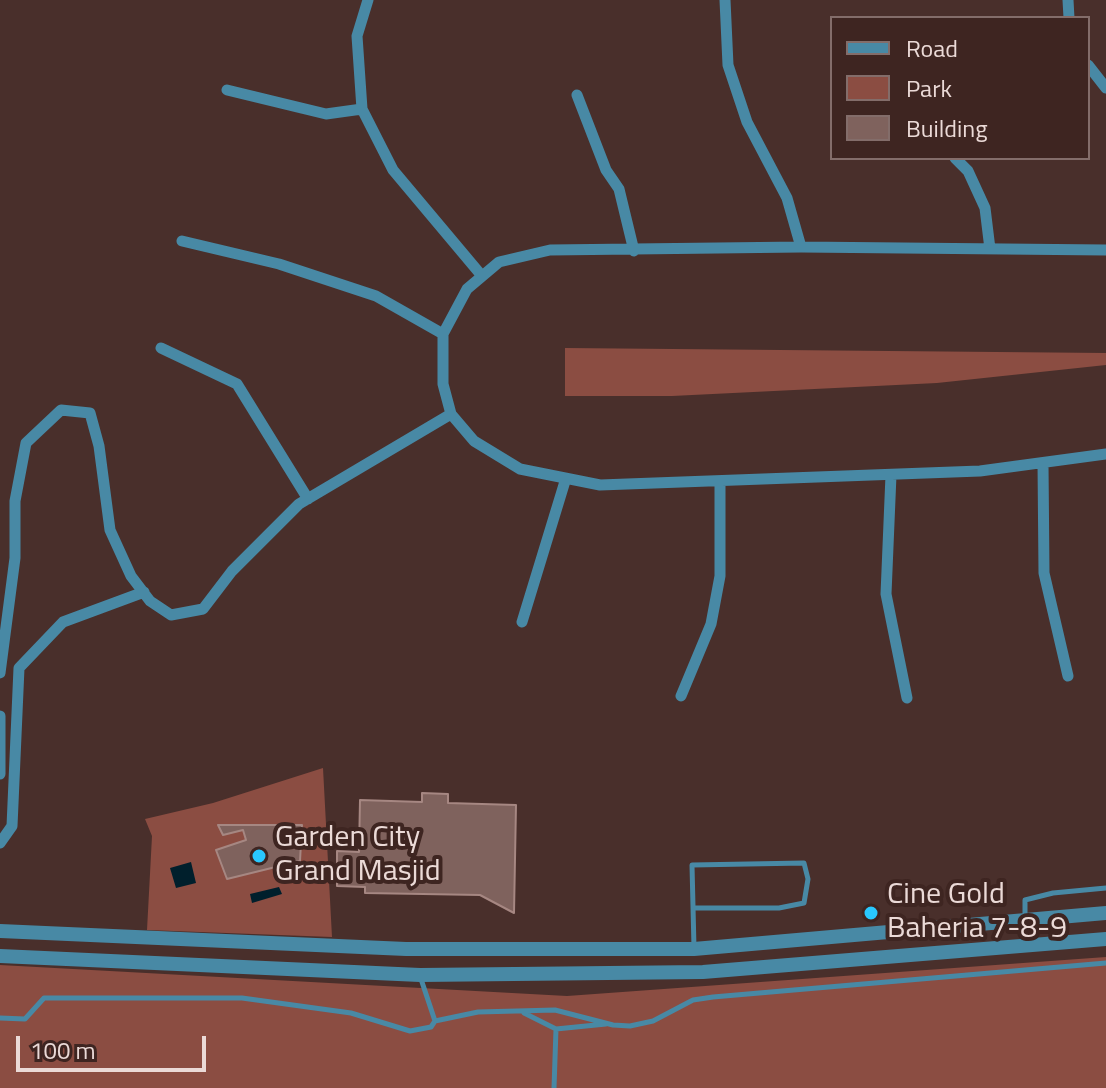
<!DOCTYPE html>
<style>
body{margin:0}
#map{position:relative;width:1106px;height:1088px;overflow:hidden;background:#492f2b;font-family:"Titillium Web",sans-serif}
canvas{display:block}
.legend{position:absolute;left:830px;top:16px;width:260px;height:144px;box-sizing:border-box;background:#3e2521;border:2px solid #836d6a;margin:0;padding:10px 14px;list-style:none;font-size:24px;color:#ebdad7}
.legend li{display:flex;align-items:center;gap:16px;height:40px}
.legend b{width:40px;border:2px solid #836d6a}
.scale{position:absolute;left:16px;top:1036px;width:190px;height:36px;box-sizing:border-box;border:4px solid #ebdad7;border-top:0;padding-left:10px;font-size:24px;line-height:28px;white-space:nowrap;color:#ebdad7;-webkit-text-stroke:6px #3e2521;paint-order:stroke}
</style>
<div id="map">
<canvas width="1106" height="1088"></canvas>
<ul class="legend">
<li><b style="height:10px;background:#4889a5"></b>Road</li>
<li><b style="height:22px;background:#8b4d42"></b>Park</li>
<li><b style="height:22px;background:#7f625d"></b>Building</li>
</ul>
<div class="scale">100 m</div>
</div>
<script>
const c = document.querySelector('canvas').getContext('2d');
c.lineJoin = 'round';
function fill(path, color) { c.fillStyle = color; c.fill(path, 'evenodd'); }
const poly = rows => new Path2D(rows.map(r => 'M' + r).join(''));
function strokePath(path, color, width, dash) { c.strokeStyle = color; c.lineWidth = width; c.lineCap = dash ? 'butt' : 'round'; c.setLineDash(dash || []); c.stroke(path); }
function write(font, color, halo, rows, align = 'center') {
  c.font = font + ' "Titillium Web",sans-serif'; c.lineWidth = 8; c.setLineDash([]); c.textBaseline = 'middle'; c.strokeStyle = halo; c.fillStyle = color; for (const [text, x, y, turn = 0] of rows) {
    c.save(); c.translate(x, y); c.rotate((+turn || 0) * Math.PI / 180); c.textAlign = isNaN(turn) ? turn : align; if (halo) c.strokeText(text, 0, 0); c.fillText(text, 0, 0); c.restore();
  }
}
const green = poly([
 [565,348,1106,353,1106,365,937,383,672,396,565,396],
 [323,768,332,937,147,930,152,836,145,819,213,803],
 [1106,957,1106,1088,0,1088,0,965,567,996]
]);
const water = poly([
 [191,862,196,883,176,888,170,868],
 [279,887,282,894,252,903,250,894]
]);
const building = poly([
 [422,793,448,794,448,803,516,805,514,913,480,895,365,893,365,887,337,886,337,851,359,852,360,800,422,802,422,793],
 [218,825,302,825,300,861,227,879,216,850,246,840,243,830,223,835,218,825]
]);
const service = poly([
 [694,908,779,908,804,903,808,879,804,863,692,865,694,948],
 [1025,916,1025,900,1053,893,1106,888],
 [420,976,435,1021,478,1012,555,1010,613,1025,630,1026,653,1021,693,1000,713,997,1106,963],
 [524,1013,556,1029,554,1088],
 [0,1018,25,1019,44,998,242,998,351,1013,410,1031,431,1027,435,1021],
 [556,1029,606,1024]
]);
const minor = poly([
 [368,0,357,36,362,109,393,170,482,276],
 [725,0,728,65,747,122,787,198,801,247],
 [1068,0,1069,18],
 [1088,65,1106,88],
 [227,90,326,114,362,109],
 [577,95,606,170,619,189,634,251],
 [955,158,968,171,985,208,990,249],
 [182,241,279,264,376,296,443,334],
 [161,348,237,384,308,499],
 [451,414,443,384,443,334,467,289,499,262,550,250,801,247,1106,250],
 [1043,463,1044,573,1068,676],
 [891,475,886,594,907,698],
 [522,622,566,478],
 [0,673,15,558,15,501,26,443,61,410,90,413,99,446,110,530,131,576,150,601,171,615,203,609,232,571,299,504,451,414,474,441,520,469,600,485,980,471,1106,454],
 [681,696,711,624,720,576,720,481],
 [0,716,0,774],
 [0,843,12,826,19,668,63,622,144,592]
]);
const tertiary = poly([
 [0,931,406,949,694,949,1106,913],
 [0,956,420,975,703,972,1106,939]
]);
const markers = [
 [259,856,8,"#29c8ff"],
 [871,913,8,"#29c8ff"]
];
const poiNames = [
 ["Garden City",275,839],
 ["Grand Masjid",275,873],
 ["Cine Gold",887,896],
 ["Baheria 7-8-9",887,930]
];
fill(green, '#8b4d42');
fill(water, '#001f2c');
fill(building, '#7f625d');
strokePath(building, '#a68782', 2);
strokePath(service, '#4889a5', 5);
strokePath(minor, '#4889a5', 11);
strokePath(tertiary, '#4889a5', 14);
for (const [x, y, r, color] of markers) { const dot = new Path2D(); dot.arc(x, y, r, 0, 2 * Math.PI); c.fillStyle = color; c.fill(dot); strokePath(dot, '#3e2521', 3); }
write('30px', '#ebdad7', '#3e2521', poiNames, 'left');
</script>
